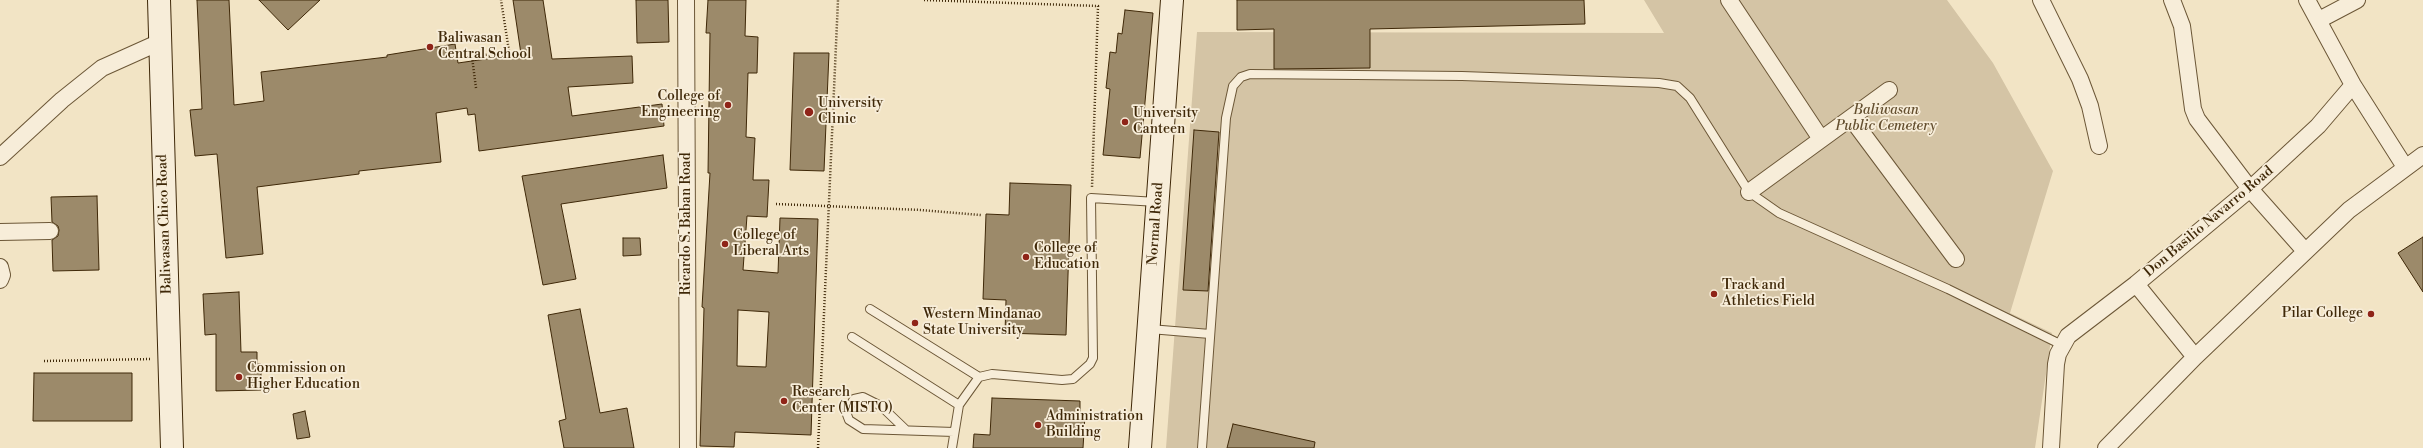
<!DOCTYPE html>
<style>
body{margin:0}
canvas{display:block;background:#f2e4c5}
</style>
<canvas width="2423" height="448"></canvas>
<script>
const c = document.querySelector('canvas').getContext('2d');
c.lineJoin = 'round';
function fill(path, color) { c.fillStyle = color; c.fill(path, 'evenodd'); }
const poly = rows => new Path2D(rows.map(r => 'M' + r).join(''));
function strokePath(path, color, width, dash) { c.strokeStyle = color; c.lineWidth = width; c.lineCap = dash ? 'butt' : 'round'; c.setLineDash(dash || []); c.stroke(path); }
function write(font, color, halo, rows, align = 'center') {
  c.font = font + ' "Libre Bodoni",serif'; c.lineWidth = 3.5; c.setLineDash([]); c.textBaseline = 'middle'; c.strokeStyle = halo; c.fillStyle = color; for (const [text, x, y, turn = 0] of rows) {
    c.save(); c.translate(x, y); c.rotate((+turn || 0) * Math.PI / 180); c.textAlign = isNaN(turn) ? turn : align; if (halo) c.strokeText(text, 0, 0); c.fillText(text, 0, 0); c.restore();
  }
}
const green = poly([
 [1644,0,1947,0,1993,63,2053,171,2010,313,2052,333,2035,448,1166,448,1197,32,1664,33]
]);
const building = poly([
 [197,0,229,0,234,105,264,101,261,72,387,57,387,55,455,44,458,63,521,54,513,0,543,0,552,59,632,56,633,83,568,87,572,116,662,104,664,126,479,151,475,114,468,115,467,108,436,113,441,162,359,171,359,174,257,187,263,254,226,258,217,154,195,156,190,110,202,109,197,0],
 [259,0,320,0,288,30,259,0],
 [636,0,668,0,669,42,637,43,636,0],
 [708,0,746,0,745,36,758,37,757,73,748,73,746,137,755,138,753,180,769,180,767,217,747,216,743,270,778,273,780,218,818,219,811,435,735,432,734,447,700,446,704,308,702,307,710,173,708,173,710,33,706,33,708,0],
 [738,310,769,312,766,367,737,366,738,310],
 [1237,0,1584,0,1585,24,1370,29,1370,68,1274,69,1274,29,1237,30,1237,0],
 [1125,10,1153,13,1140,158,1103,155,1110,89,1106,88,1110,52,1116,53,1118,33,1122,34,1125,10],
 [794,53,829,53,824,171,790,170,794,53],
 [1194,130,1219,132,1208,291,1183,290,1194,130],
 [663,155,667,188,561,204,576,279,543,285,522,176,663,155],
 [1010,183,1071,185,1066,335,1005,333,1006,300,983,299,986,214,1009,215,1010,183],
 [97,196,99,270,53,271,52,240,58,236,59,230,58,226,52,222,51,197,97,196],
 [2423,237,2423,292,2398,253,2423,237],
 [623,238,640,238,641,255,623,256,623,238],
 [239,292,241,352,257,352,257,364,261,364,261,390,216,391,216,334,205,335,203,294,239,292],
 [580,309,600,413,627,408,634,448,564,448,559,421,566,419,548,315,580,309],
 [34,373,132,373,132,421,33,421,34,373],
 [992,398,1080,401,1080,415,1085,415,1083,448,973,448,974,434,990,435,992,398],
 [305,411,310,437,297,439,293,414,305,411],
 [1233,424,1315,442,1314,448,1227,448,1233,424]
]);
const path = poly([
 [924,0,1098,6,1092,187],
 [476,88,472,57,509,51,501,0],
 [776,204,921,210,981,215],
 [44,361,151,359],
 [818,448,838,0]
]);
const lane = poly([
 [870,309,979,377],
 [1150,329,1210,334],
 [852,337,959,405],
 [905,429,881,406,863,397,854,399,846,412,849,420,863,429,954,432],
 [952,448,959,405,979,377,992,374,1062,380,1073,379,1090,364,1093,358,1091,198,1157,202],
 [1202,448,1226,118,1233,86,1241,77,1250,74,1462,76,1659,83,1677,86,1690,98,1749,192,1779,213,1948,289,2062,345]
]);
const street = poly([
 [686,0,688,448],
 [1729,0,1821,139],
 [2041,0,2080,79,2090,106,2099,146],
 [2172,0,2182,26,2193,109,2197,119,2250,189,2305,251],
 [2319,20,2357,0],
 [2353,85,2405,167],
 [1851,118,1956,259],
 [0,157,62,100,102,68,160,42],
 [1749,192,1889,90],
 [0,232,50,231],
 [0,267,2,275,0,280],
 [2136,284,2195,357],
 [2051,448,2056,364,2058,354,2068,336,2136,284,2250,189,2318,126,2353,85,2307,0],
 [2106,448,2195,357,2349,210,2423,155]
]);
const secondary = poly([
 [159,0,172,448],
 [1140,448,1172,0]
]);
const markers = [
 [430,47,4,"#8f2418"],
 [728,105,4,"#8f2418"],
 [809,112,5,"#8f2418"],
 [1125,122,4,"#8f2418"],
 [725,244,4,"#8f2418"],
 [1026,257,4,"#8f2418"],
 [1714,294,4,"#8f2418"],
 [2371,314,4,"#8f2418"],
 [915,323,4,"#8f2418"],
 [239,377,4,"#8f2418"],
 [784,401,4,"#8f2418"],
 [1038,425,4,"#8f2418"]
];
const poiNames = [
 ["Baliwasan",438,39],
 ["Central School",438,55],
 ["College of",720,97,"right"],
 ["Engineering",720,113,"right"],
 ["University",818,104],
 ["Clinic",818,120],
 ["University",1133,114],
 ["Canteen",1133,130],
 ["College of",733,236],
 ["Liberal Arts",733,252],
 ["College of",1034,249],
 ["Education",1034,265],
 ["Track and",1722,286],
 ["Athletics Field",1722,302],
 ["Pilar College",2363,314,"right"],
 ["Western Mindanao",923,315],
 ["State University",923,331],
 ["Commission on",247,369],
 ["Higher Education",247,385],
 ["Research",792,393],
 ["Center (MISTO)",792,409],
 ["Administration",1046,417],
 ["Building",1046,433]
];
const parkNames = [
 ["Baliwasan",1886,111],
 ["Public Cemetery",1886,127]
];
const streetNames = [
 ["Don Basilio Navarro Road",2209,222,-40],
 ["Baliwasan Chico Road",165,224,-92],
 ["Ricardo S. Baban Road",687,224,-90],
 ["Normal Road",1156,224,-86]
];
fill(green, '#d4c4a5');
fill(building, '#9c8a6a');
strokePath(building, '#3f2808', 1);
strokePath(lane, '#6c5737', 10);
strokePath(street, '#6c5737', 18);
strokePath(secondary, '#3f2808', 24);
strokePath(path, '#3f2808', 2.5, [1, 2]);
strokePath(lane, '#f7edd9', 8);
strokePath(street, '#f7edd9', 16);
strokePath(secondary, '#f7edd9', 22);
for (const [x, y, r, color] of markers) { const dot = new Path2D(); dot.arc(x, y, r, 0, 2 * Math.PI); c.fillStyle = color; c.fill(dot); strokePath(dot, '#f7edd9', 1.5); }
write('14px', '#3f2808', '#f7edd9', poiNames, 'left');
write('italic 14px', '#644f2f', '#f7edd9', parkNames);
write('14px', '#3f2808', '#f7edd9', streetNames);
</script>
